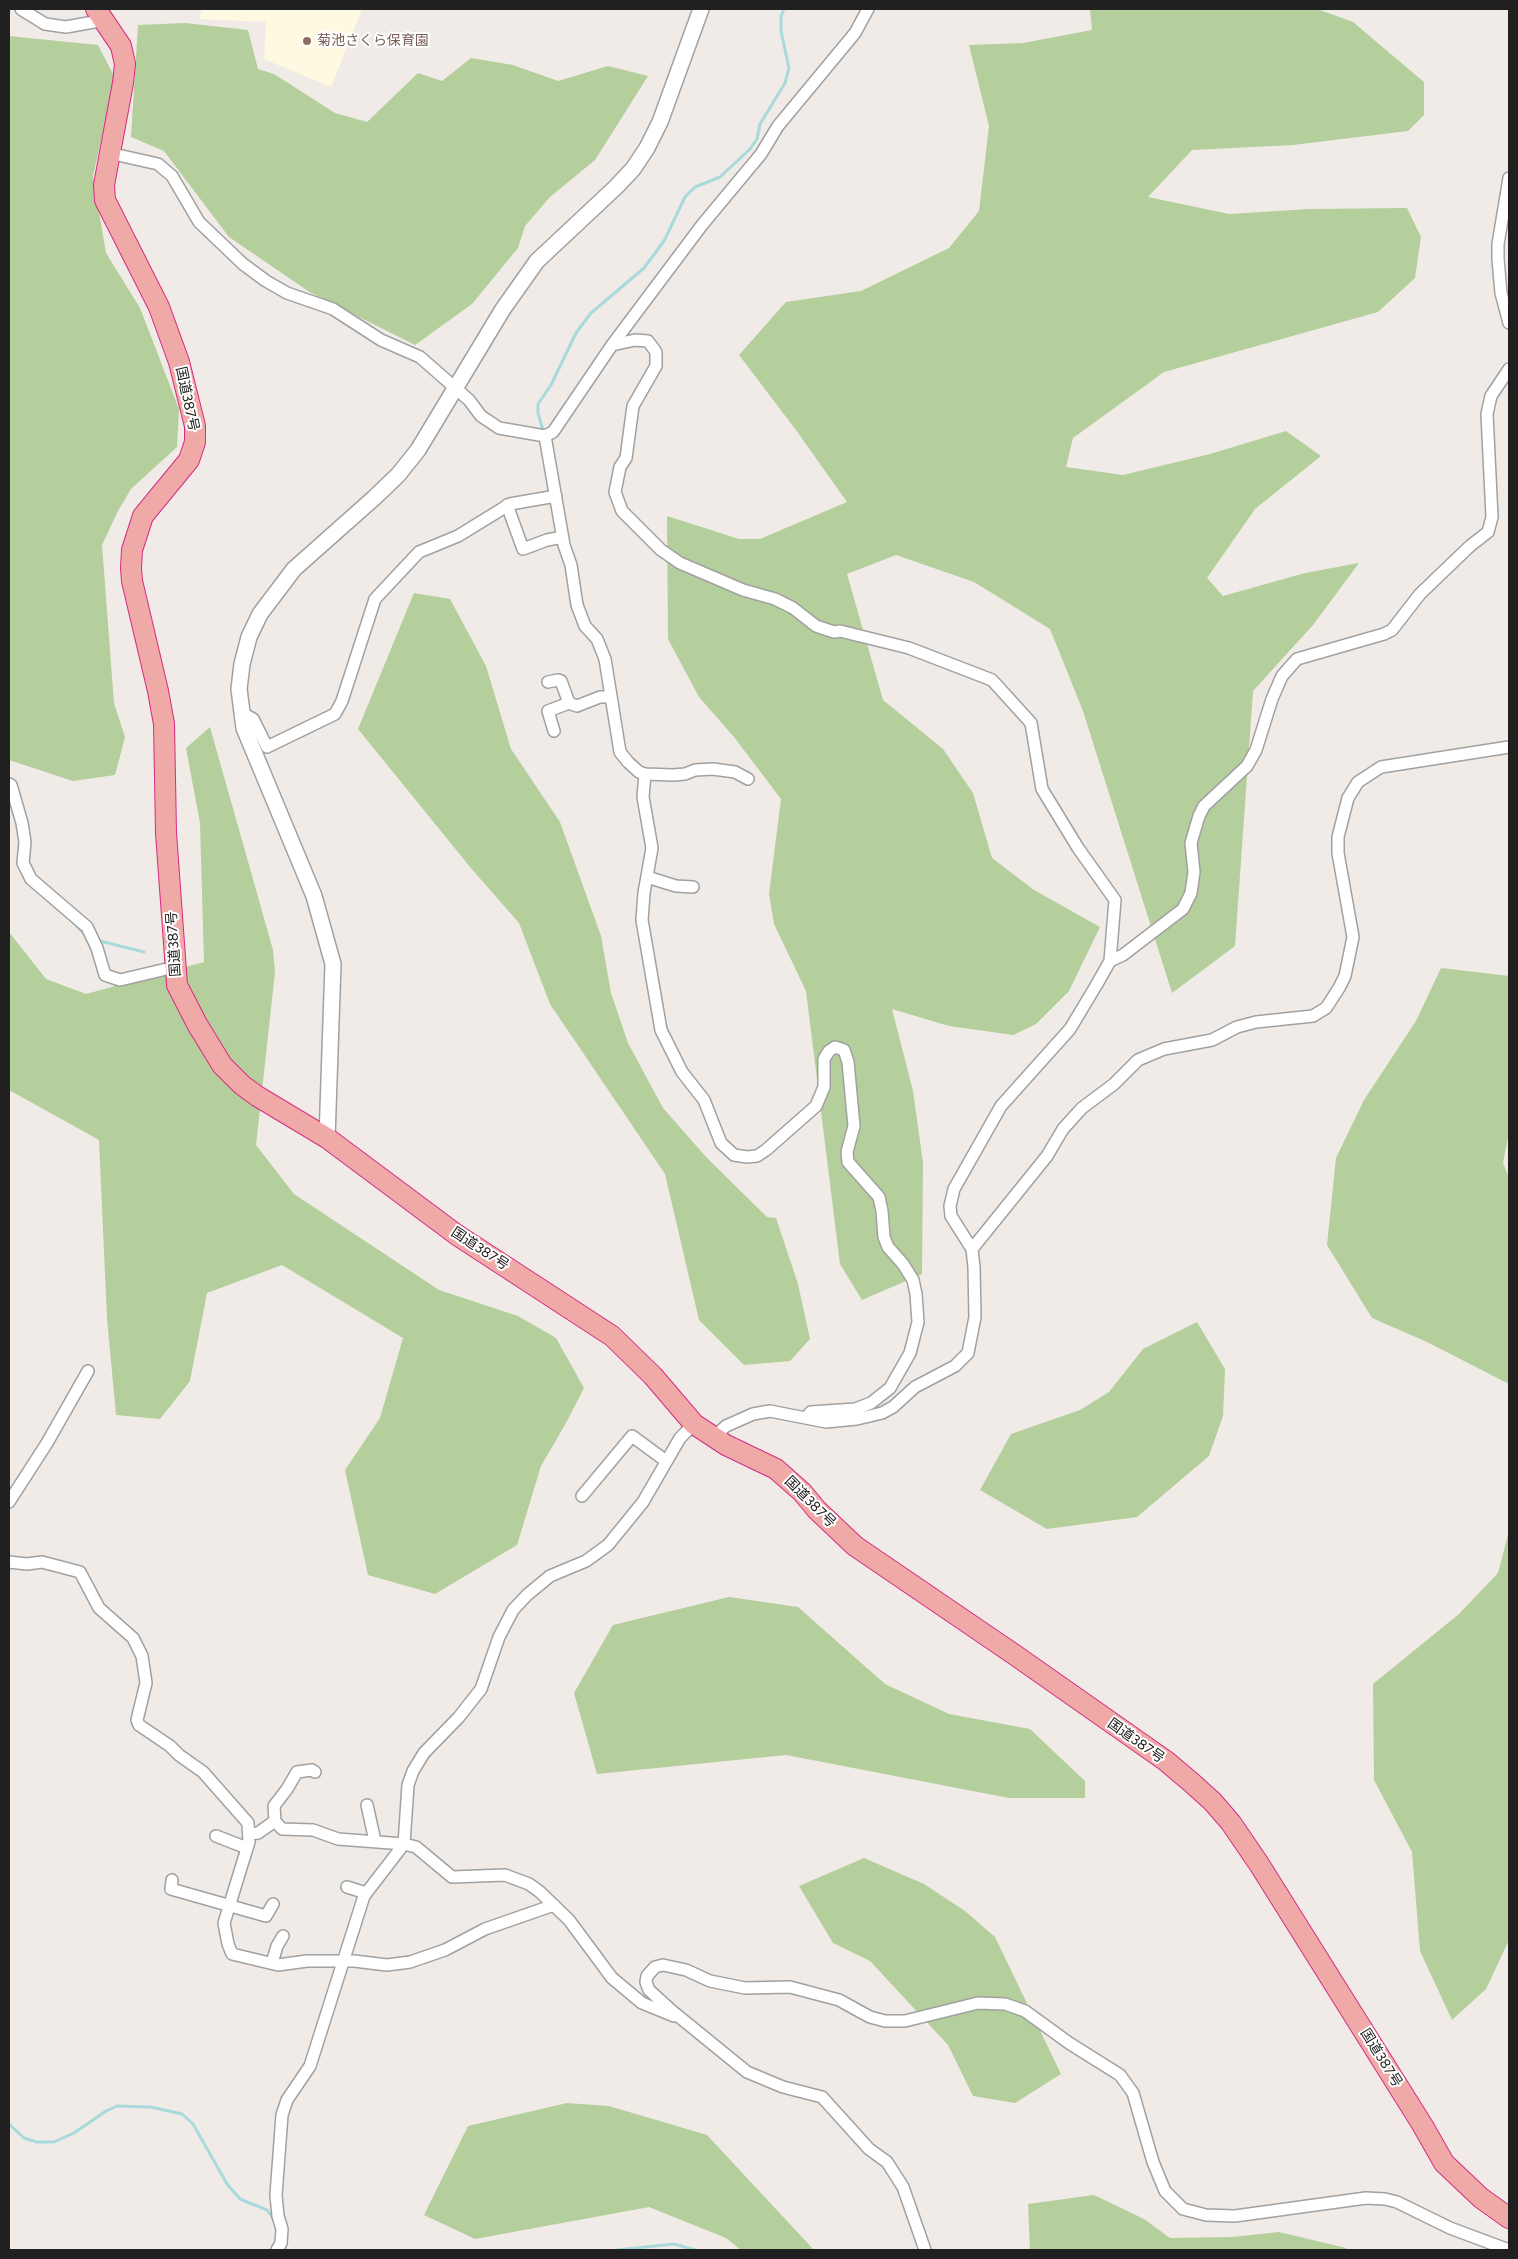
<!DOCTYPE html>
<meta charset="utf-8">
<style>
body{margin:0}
#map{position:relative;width:1518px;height:2259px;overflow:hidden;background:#f0ebe6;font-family:Figtree,sans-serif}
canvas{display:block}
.frame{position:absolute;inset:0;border:10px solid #202020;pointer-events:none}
</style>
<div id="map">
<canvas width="1518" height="2259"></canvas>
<div class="frame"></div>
</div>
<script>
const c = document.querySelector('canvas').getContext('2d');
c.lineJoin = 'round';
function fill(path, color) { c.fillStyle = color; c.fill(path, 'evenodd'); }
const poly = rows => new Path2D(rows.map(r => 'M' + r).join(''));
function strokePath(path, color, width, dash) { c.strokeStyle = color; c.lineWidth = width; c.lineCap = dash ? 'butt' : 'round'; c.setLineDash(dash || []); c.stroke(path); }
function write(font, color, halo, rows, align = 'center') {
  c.font = font + ' Figtree,"Noto Sans JP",sans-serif'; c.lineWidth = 4; c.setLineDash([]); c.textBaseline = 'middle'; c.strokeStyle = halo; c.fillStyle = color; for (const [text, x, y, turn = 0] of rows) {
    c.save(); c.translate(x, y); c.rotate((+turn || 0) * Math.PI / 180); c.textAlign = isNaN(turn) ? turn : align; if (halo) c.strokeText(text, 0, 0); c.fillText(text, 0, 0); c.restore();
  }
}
const education = poly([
 [202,9,362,9,331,87,264,59,266,22,199,19]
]);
const forest = poly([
 [1090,9,1317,9,1353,22,1424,82,1424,115,1408,131,1293,145,1192,150,1148,197,1229,214,1309,209,1407,208,1421,237,1415,278,1378,312,1164,372,1073,438,1066,467,1123,475,1210,454,1286,431,1321,456,1255,509,1207,578,1223,596,1305,573,1359,563,1313,625,1253,691,1235,946,1172,993,1083,711,1050,629,974,582,896,555,847,574,883,700,943,749,973,793,992,858,1034,890,1100,927,1069,991,1036,1024,1013,1035,949,1026,892,1009,913,1091,923,1163,922,1274,862,1300,840,1264,806,991,774,924,769,894,781,799,734,737,699,697,668,639,667,516,739,539,760,539,847,502,796,430,739,355,786,302,861,291,949,248,979,211,989,126,969,45,1023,43,1092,30],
 [185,23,248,30,258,69,274,74,335,113,367,122,418,73,442,81,471,58,513,65,558,81,608,66,648,76,595,160,550,197,525,226,518,248,472,304,415,345,311,293,229,237,164,151,131,137,138,25],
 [9,36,98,45,115,78,93,176,106,253,140,308,179,409,177,447,131,489,118,511,102,545,114,703,125,737,115,775,73,781,9,760],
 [414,593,450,599,486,666,511,749,560,822,601,936,611,993,628,1043,663,1108,707,1158,767,1217,776,1218,798,1284,810,1339,790,1361,744,1365,699,1320,665,1174,550,1004,519,923,470,867,358,729],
 [210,727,273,950,275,972,256,1145,294,1194,439,1290,518,1316,556,1338,584,1388,566,1423,541,1466,517,1545,435,1594,368,1575,345,1470,380,1418,403,1338,282,1265,207,1293,190,1381,160,1419,116,1415,107,1318,99,1140,9,1090,9,932,46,979,86,994,204,962,200,823,186,748],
 [1441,968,1509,976,1509,1132,1503,1163,1509,1178,1509,1384,1427,1342,1372,1318,1327,1245,1336,1158,1364,1100,1416,1021],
 [1197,1322,1225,1369,1223,1416,1209,1456,1137,1517,1047,1529,980,1490,1011,1434,1080,1410,1109,1392,1143,1349],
 [1509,1531,1509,1940,1486,1989,1452,2020,1420,1951,1412,1852,1374,1780,1373,1684,1459,1614,1498,1573],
 [729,1597,798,1607,885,1684,949,1714,1030,1729,1085,1781,1085,1798,1009,1798,786,1755,597,1774,574,1693,613,1625],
 [864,1858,924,1884,965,1911,995,1937,1061,2074,1015,2103,973,2096,948,2045,870,1961,833,1943,799,1886],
 [567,2103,609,2106,707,2135,814,2250,741,2250,726,2238,649,2207,475,2239,424,2215,468,2126],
 [1094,2195,1144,2219,1170,2238,1232,2237,1279,2232,1346,2248,1347,2250,1030,2250,1028,2204]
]);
const stream = poly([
 [543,430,538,413,538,404,551,385,576,333,591,313,644,268,664,241,685,197,695,187,720,177,750,149,757,139,760,124,785,83,789,68,781,31,781,16,784,9],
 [73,922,86,936],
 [96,940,144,952],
 [9,2124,24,2138,37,2142,54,2142,74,2133,106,2111,117,2106,151,2107,182,2114,193,2124,227,2184,240,2199,267,2210,274,2220],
 [617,2250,674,2244,695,2250]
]);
const minor = poly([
 [21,9,45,24,66,27,105,20],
 [109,153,158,164,172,176,199,222,243,264,266,281,287,293,333,309,381,340,420,357,469,400,481,416,499,428,545,436,553,432,612,345,702,225,761,154,778,126,855,33,868,9],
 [1509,178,1498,244,1498,259,1501,293,1509,323],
 [612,345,635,340,648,341,656,352,656,366,633,406,626,458,620,467,615,492,622,511,661,550,680,563,743,590,775,599,793,608,816,626,834,632,840,631,909,648,992,680,1031,723,1042,789,1078,848,1115,900,1110,961,1097,984,1070,1029,1001,1106,954,1189,950,1206,951,1216,972,1249,974,1267,975,1317,968,1353,955,1366,915,1387,893,1407,882,1413,857,1419,826,1422,770,1411,753,1414,726,1426,714,1437],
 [545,436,564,545,571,565,577,605,585,626,597,639,605,659,620,752,628,762,639,772,645,774,673,775,685,774,695,770,713,769,735,772,748,779],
 [507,505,523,549,547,540,563,537],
 [548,682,558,680,561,681,569,703,577,706,600,697,611,697],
 [242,713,253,719,267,747,335,714,342,701,375,599,419,552,458,536,510,504,556,496],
 [554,731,548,711,569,703],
 [645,774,643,797,652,848,644,893,642,920,661,1030,682,1072,704,1100,721,1143,734,1155,747,1157,757,1156,766,1150,816,1106,824,1087,824,1059,829,1051,835,1047,844,1050,848,1062,854,1126,847,1152,848,1162,879,1197,882,1211,884,1237,888,1247,903,1264,913,1280,916,1294,918,1322,910,1353,890,1388,871,1403,855,1409,811,1412,809,1414],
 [9,784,11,785,22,823,25,842,23,863,31,879,87,927,97,948,105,975,120,980,175,967],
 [647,877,676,886,693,887],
 [1110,961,1123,955,1183,909,1191,893,1194,872,1191,843,1199,816,1204,806,1247,766,1256,750,1272,699,1282,676,1297,659,1384,634,1392,630,1420,594,1470,546,1488,532,1492,517,1487,414,1491,396,1509,369],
 [972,1249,1047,1156,1063,1129,1082,1108,1114,1084,1138,1060,1164,1049,1212,1040,1237,1027,1256,1022,1313,1016,1326,1008,1339,988,1345,976,1353,937,1338,853,1338,837,1348,798,1358,782,1381,767,1509,747],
 [582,1496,632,1436,666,1461],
 [9,1502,47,1443,88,1371],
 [9,1562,27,1564,42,1562,80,1572,99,1608,133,1638,142,1656,146,1683,137,1720,139,1725,170,1746,179,1755,203,1772,248,1823,249,1842,224,1923,228,1944,232,1954,278,1965,307,1961,354,1961,387,1965,410,1962,445,1950,485,1929,554,1905],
 [315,1772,312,1770,297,1772,287,1789,274,1806,275,1821,282,1829,313,1830,338,1839,404,1844,416,1847,452,1877,505,1875,529,1884,540,1892,569,1920,612,1978,642,2003,674,2016],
 [367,1805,375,1841],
 [250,1834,258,1833,275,1821],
 [216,1836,247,1848],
 [172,1880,171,1889,266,1916,273,1904],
 [347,1887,366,1893],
 [272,1963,277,1946,283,1936],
 [277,2250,281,2243,282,2229,278,2216,276,2195,282,2115,287,2100,310,2066,364,1896,404,1844,408,1785,413,1771,424,1753,459,1717,481,1689,499,1637,513,1610,527,1595,550,1576,586,1561,608,1545,643,1502,680,1438,694,1424],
 [925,2250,903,2187,887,2162,869,2149,822,2097,783,2087,747,2072,672,2011,649,1990,646,1982,647,1976,655,1967,663,1965,686,1970,710,1981,745,1988,790,1987,839,2000,870,2017,885,2021,905,2021,978,2003,1005,2004,1025,2011,1069,2043,1120,2075,1133,2093,1153,2162,1165,2191,1183,2209,1206,2215,1235,2216,1366,2198,1385,2199,1397,2202,1450,2228,1509,2250]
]);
const tertiary = poly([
 [327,1138,333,964,314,896,244,728,239,689,242,664,249,637,260,614,294,569,374,498,398,475,418,450,503,309,537,261,616,187,633,169,647,148,660,122,701,9]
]);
const trunk = poly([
 [96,9,121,46,125,64,123,83,104,185,105,200,159,307,179,362,195,426,195,442,189,460,143,516,132,550,131,568,132,581,158,691,164,724,166,833,177,985,197,1024,222,1065,242,1085,257,1096,327,1138,457,1235,612,1336,653,1376,694,1424,726,1445,776,1469,802,1492,817,1510,855,1546,1015,1655,1166,1761,1192,1783,1213,1802,1231,1823,1259,1864,1423,2126,1444,2163,1481,2198,1509,2218]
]);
const markers = [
 [307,41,5,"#8d6e63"]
];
const educationNames = [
 ["菊池さくら保育園",317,41]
];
const streetNames = [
 ["国道387号",187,399,78],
 ["国道387号",174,944,-94],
 ["国道387号",480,1249,33],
 ["国道387号",810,1502,45],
 ["国道387号",1136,1741,35],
 ["国道387号",1381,2058,58]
];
fill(education, '#fef9e1');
fill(forest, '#b4ce9c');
strokePath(stream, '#a8dadc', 3);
strokePath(minor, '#a1a1a1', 14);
strokePath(tertiary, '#a1a1a1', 18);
strokePath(trunk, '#d62b84', 22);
strokePath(minor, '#fff', 11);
strokePath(tertiary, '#fff', 15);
strokePath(trunk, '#efaaa8', 20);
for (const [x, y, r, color] of markers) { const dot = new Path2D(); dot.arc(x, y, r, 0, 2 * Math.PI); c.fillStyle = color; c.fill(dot); strokePath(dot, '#fff', 2); }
write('14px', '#785e54', '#fff', educationNames, 'left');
write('14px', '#202020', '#fff', streetNames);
</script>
